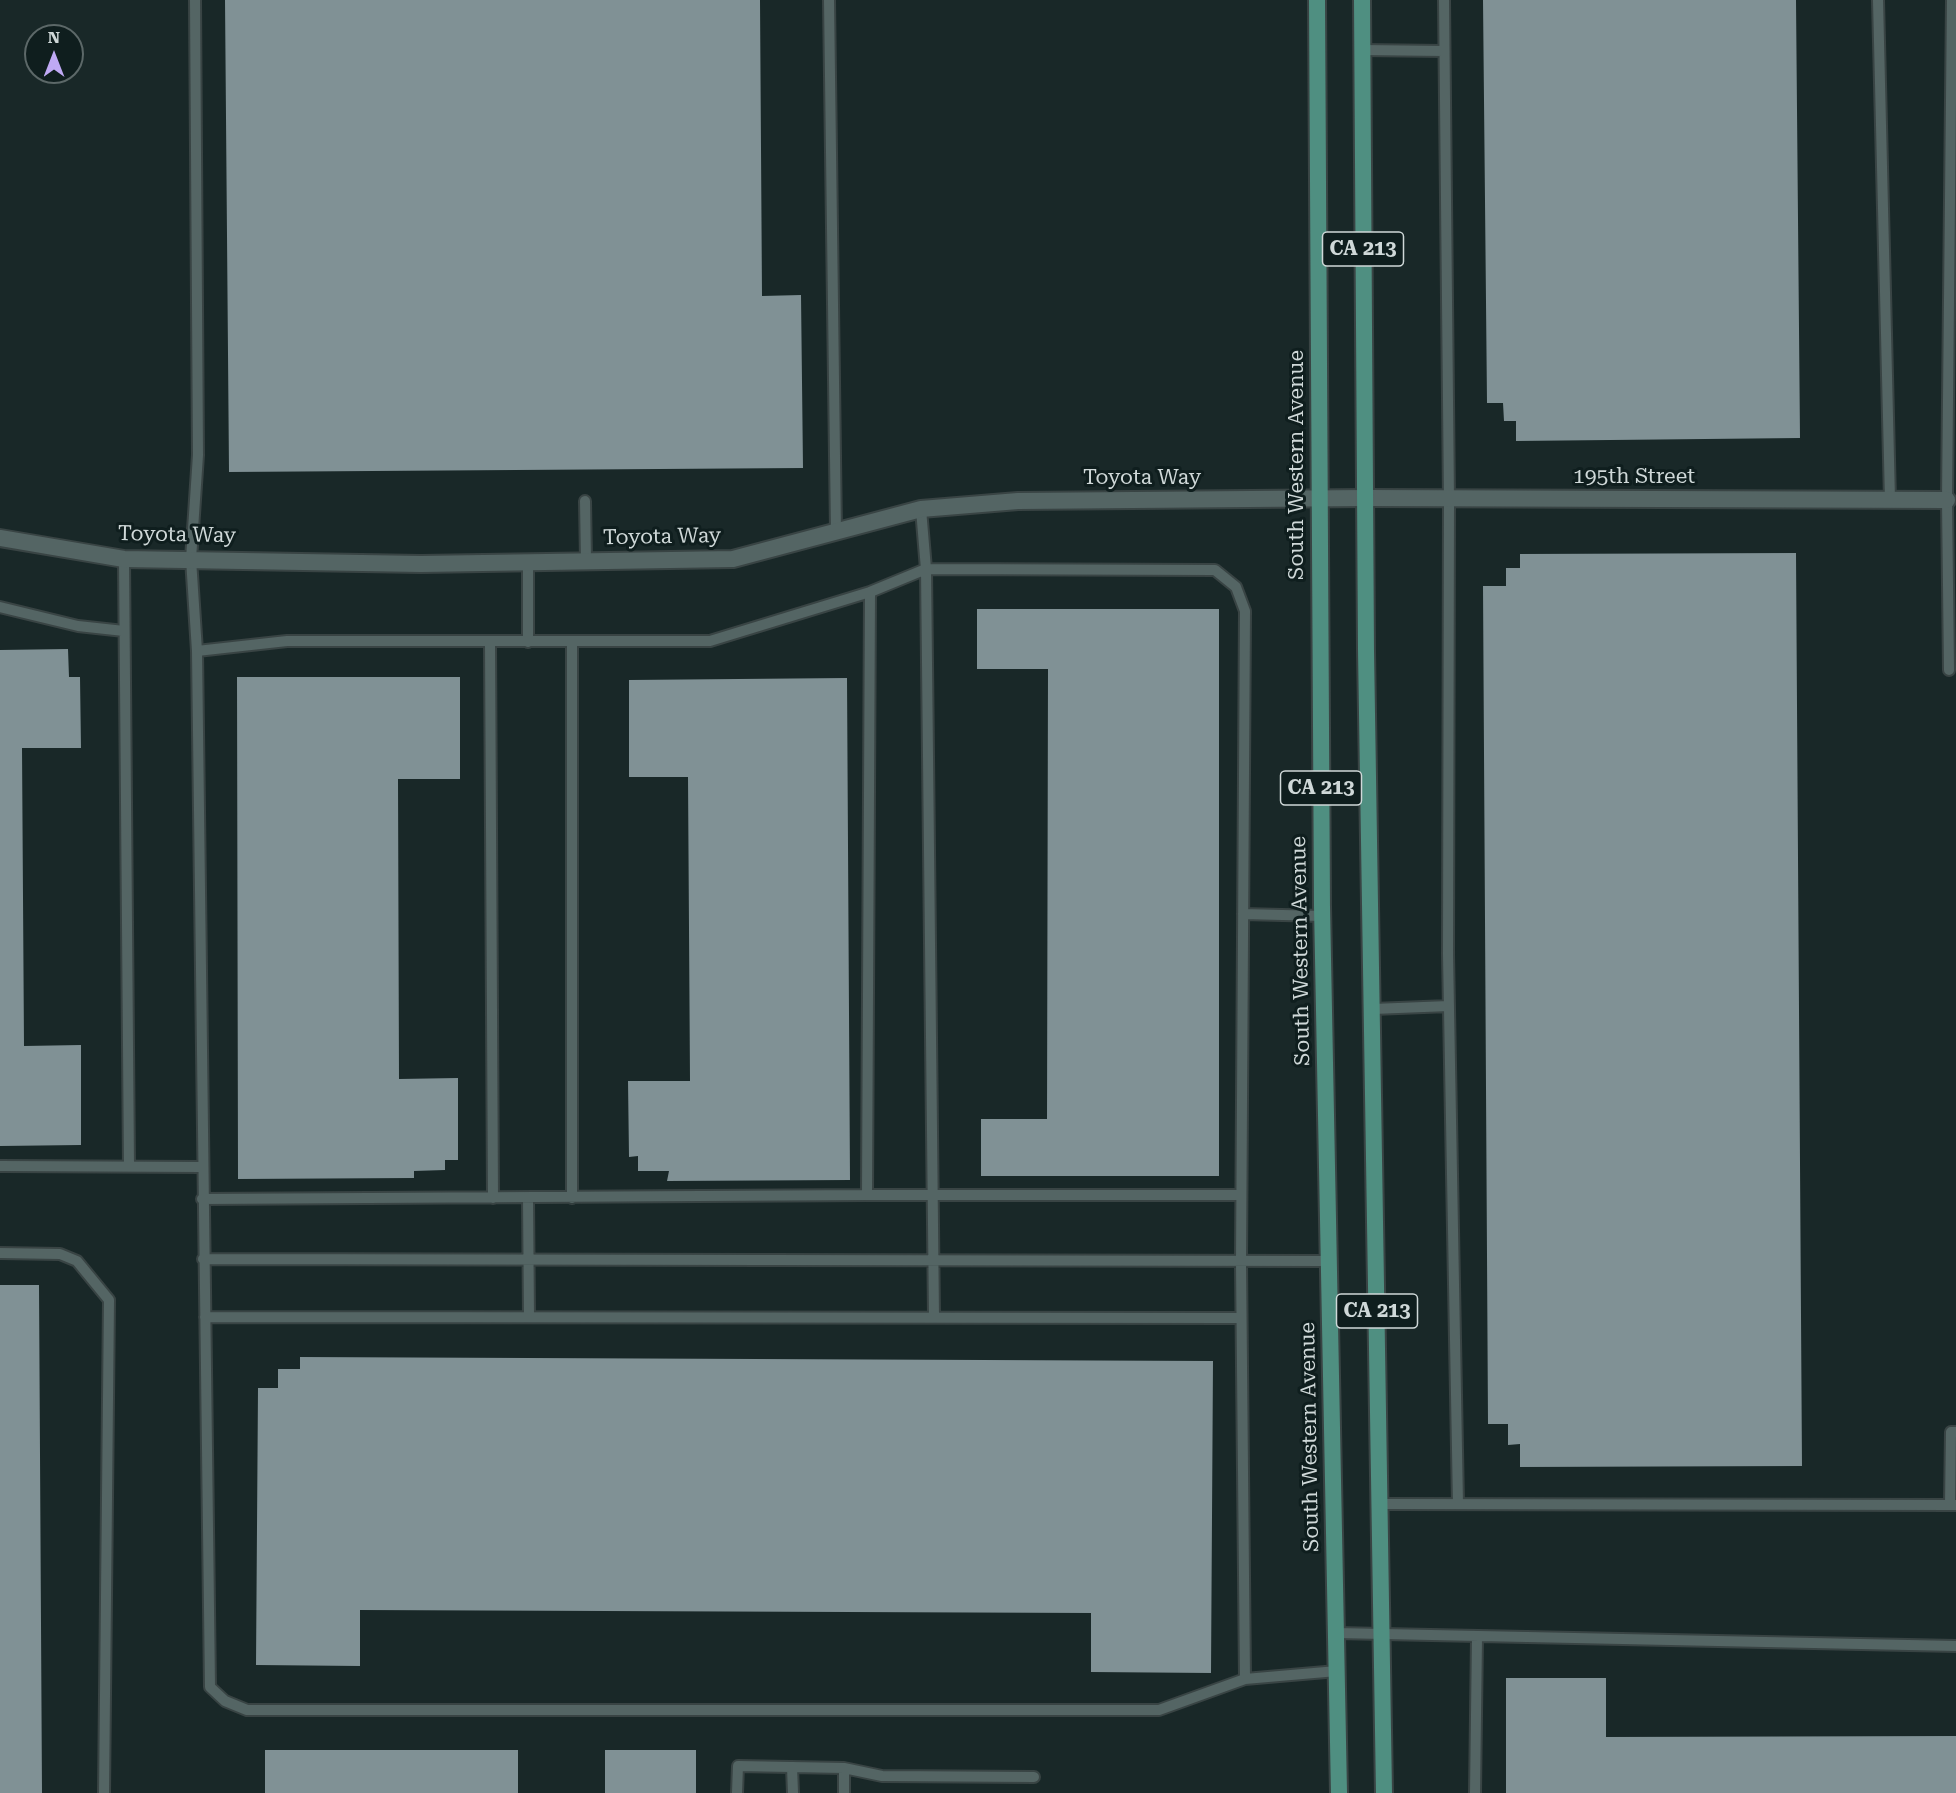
<!DOCTYPE html>
<style>
body{margin:0}
#map{position:relative;width:1956px;height:1793px;overflow:hidden;background:#192828;font-family:"Roboto Serif",serif}
canvas{display:block}
.north{position:absolute;left:24px;top:24px;width:60px;height:60px;box-sizing:border-box;background:#0f1e1e;border:2px solid #5c6868;border-radius:50%;rotate:0deg;font-size:16px;font-weight:700;line-height:24px;text-align:center;color:#cfd8d8}
.north::after{content:'';display:block;margin:auto;width:21px;height:27px;background:#bfa9f4;clip-path:polygon(50% 0,100% 100%,50% 72%,0 100%)}
</style>
<div id="map">
<canvas width="1956" height="1793"></canvas>
<div class="north">N</div>
</div>
<script>
const c = document.querySelector('canvas').getContext('2d');
c.lineJoin = 'round';
function fill(path, color) { c.fillStyle = color; c.fill(path, 'evenodd'); }
const poly = rows => new Path2D(rows.map(r => 'M' + r).join(''));
function strokePath(path, color, width, dash) { c.strokeStyle = color; c.lineWidth = width; c.lineCap = dash ? 'butt' : 'round'; c.setLineDash(dash || []); c.stroke(path); }
function write(font, color, halo, rows, align = 'center') {
  c.font = font + ' "Roboto Serif",serif'; c.lineWidth = 6; c.setLineDash([]); c.textBaseline = 'middle'; c.strokeStyle = halo; c.fillStyle = color; for (const [text, x, y, turn = 0] of rows) {
    c.save(); c.translate(x, y); c.rotate((+turn || 0) * Math.PI / 180); c.textAlign = isNaN(turn) ? turn : align; if (halo) c.strokeText(text, 0, 0); c.fillText(text, 0, 0); c.restore();
  }
}
const building = poly([
 [225,0,760,0,762,296,801,295,803,468,229,472],
 [1483,0,1796,0,1800,438,1516,441,1516,421,1504,421,1503,403,1487,403],
 [1796,553,1802,1466,1520,1467,1520,1444,1508,1445,1508,1424,1488,1424,1483,586,1506,586,1506,568,1520,568,1520,554],
 [977,609,1219,609,1219,1176,981,1176,981,1119,1047,1119,1048,669,977,669],
 [68,649,69,677,80,677,81,748,22,748,24,1046,81,1045,81,1145,0,1146,0,650],
 [237,677,460,677,460,779,398,779,399,1079,458,1078,458,1160,445,1160,445,1170,414,1171,414,1178,238,1179],
 [847,678,850,1180,667,1181,669,1171,638,1171,638,1156,629,1157,628,1081,690,1081,688,777,629,777,629,680],
 [0,1285,39,1285,42,1793,0,1793],
 [300,1357,1213,1361,1211,1673,1091,1672,1091,1613,360,1610,360,1666,256,1665,258,1388,278,1388,278,1369,300,1369],
 [1506,1678,1606,1678,1606,1737,1956,1736,1956,1793,1506,1793],
 [265,1750,518,1750,518,1793,265,1793],
 [605,1750,696,1750,696,1793,605,1793]
]);
const service = poly([
 [195,0,198,455,191,559,197,651,210,1687,225,1701,247,1710,1159,1710,1245,1679,1337,1671],
 [829,0,836,532],
 [1444,0,1449,499,1448,954,1458,1504],
 [1878,0,1890,500],
 [1362,50,1444,51],
 [585,501,586,561],
 [921,509,926,569,934,1317],
 [124,559,129,1166],
 [528,562,528,642],
 [870,592,926,569,1215,570,1236,587,1245,611,1241,1262,1245,1679],
 [0,607,78,626,124,631],
 [490,642,493,1198],
 [197,651,287,641,710,641,870,592,867,1195,202,1199],
 [1949,670,1947,500,1952,0],
 [1243,914,1322,916],
 [1373,1009,1449,1006],
 [0,1166,201,1167],
 [867,1195,1241,1195],
 [528,1198,529,1317],
 [572,1198,572,642],
 [0,1253,60,1254,77,1261,109,1300,104,1793],
 [203,1259,1330,1261],
 [205,1317,1241,1318],
 [1380,1504,1956,1505],
 [1950,1505,1951,1432,1956,1432],
 [1336,1633,1956,1646],
 [792,1767,793,1793],
 [737,1793,738,1766,844,1768,882,1776,1034,1777],
 [844,1793,844,1768],
 [1475,1793,1477,1637]
]);
const minor = poly([
 [1366,498,1947,500]
]);
const tertiary = poly([
 [0,538,124,559,421,564,733,559,921,509,1018,501,1366,498]
]);
const primary = poly([
 [1317,0,1322,906,1339,1793],
 [1362,0,1366,650,1384,1793]
]);
const shields = [
 [1363,249,81],
 [1321,788,81],
 [1377,1311,81]
];
const shieldNames = [
 ["CA 213",1363,249],
 ["CA 213",1321,788],
 ["CA 213",1377,1311]
];
const streetNames = [
 ["South Western Avenue",1297,465,-90],
 ["195th Street",1634,477],
 ["Toyota Way",1142,478],
 ["Toyota Way",177,535,1],
 ["Toyota Way",662,537,-1],
 ["South Western Avenue",1301,951,-91],
 ["South Western Avenue",1310,1437,-91]
];
fill(building, '#809195');
strokePath(service, '#394444', 14);
strokePath(minor, '#394444', 20);
strokePath(tertiary, '#394444', 20);
strokePath(primary, '#394444', 20);
strokePath(service, '#546564', 10);
strokePath(minor, '#546564', 16);
strokePath(tertiary, '#546564', 16);
strokePath(primary, '#4f8f81', 16);
for (const [x, y, w] of shields) { const box = new Path2D(); box.roundRect(x - w / 2, y - 17, w, 34, 4.5); c.fillStyle = '#0f1e1e'; c.fill(box); strokePath(box, '#cfd8d8', 1.5); }
write('bold 20px', '#cfd8d8', null, shieldNames);
write('21px', '#cfd8d8', '#0f1e1e', streetNames);
</script>
